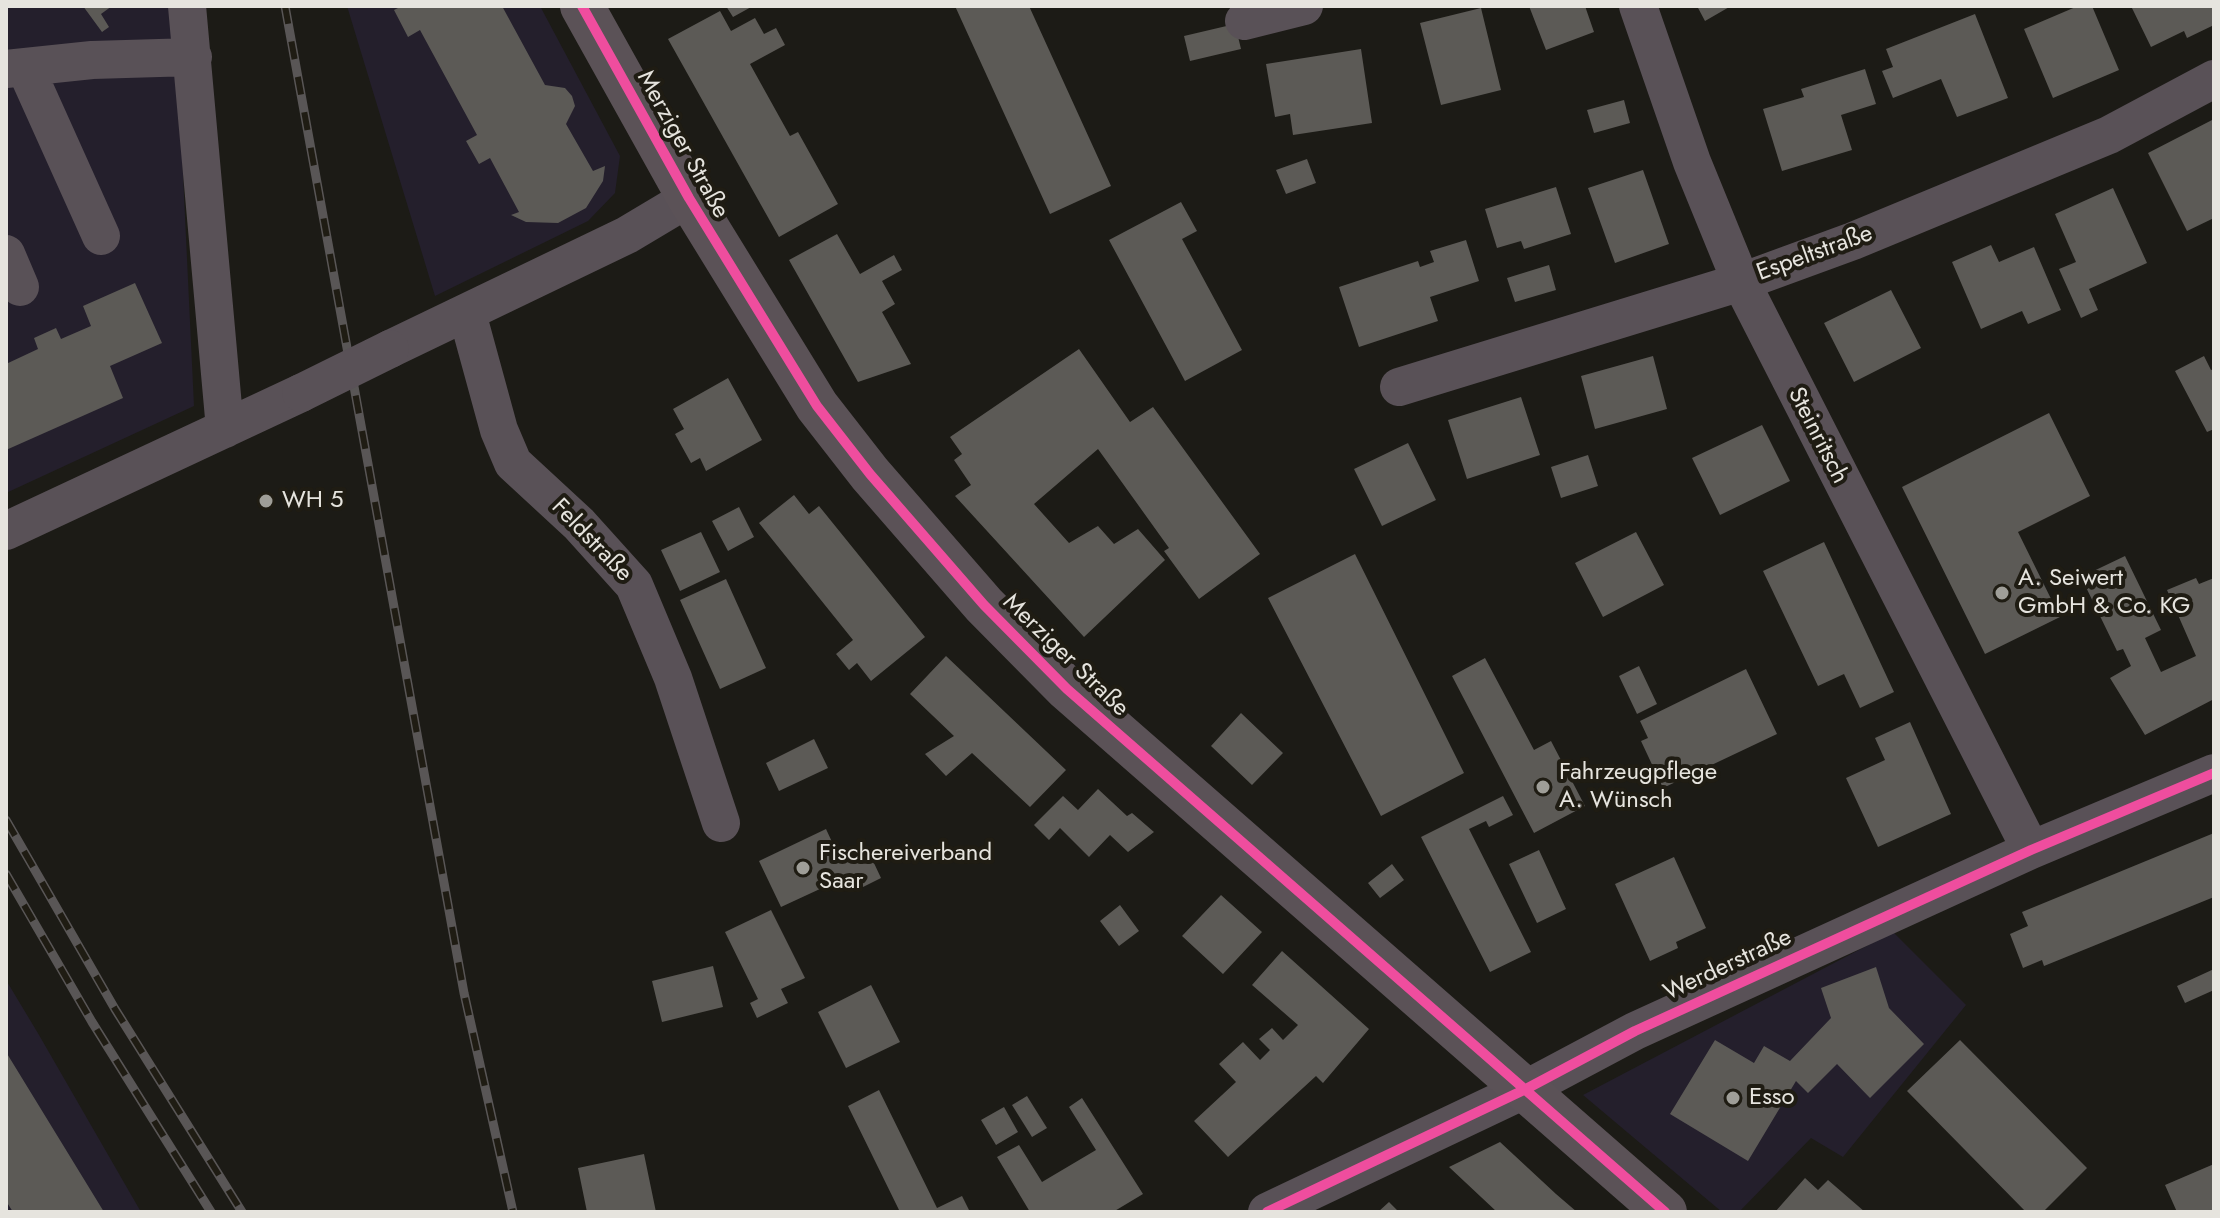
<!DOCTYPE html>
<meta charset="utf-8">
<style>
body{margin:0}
#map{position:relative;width:2220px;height:1218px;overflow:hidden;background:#1c1b16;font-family:Jost,sans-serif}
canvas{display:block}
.frame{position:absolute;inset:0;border:8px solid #e6e4de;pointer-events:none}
</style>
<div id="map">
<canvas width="2220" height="1218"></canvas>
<div class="frame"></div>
</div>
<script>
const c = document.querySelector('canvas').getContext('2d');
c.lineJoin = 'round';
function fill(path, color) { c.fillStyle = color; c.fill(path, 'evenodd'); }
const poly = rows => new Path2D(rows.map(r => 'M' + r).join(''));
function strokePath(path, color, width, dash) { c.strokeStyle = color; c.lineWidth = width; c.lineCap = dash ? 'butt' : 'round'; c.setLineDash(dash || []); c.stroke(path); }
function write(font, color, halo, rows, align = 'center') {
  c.font = font + ' Jost,sans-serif'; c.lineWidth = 8; c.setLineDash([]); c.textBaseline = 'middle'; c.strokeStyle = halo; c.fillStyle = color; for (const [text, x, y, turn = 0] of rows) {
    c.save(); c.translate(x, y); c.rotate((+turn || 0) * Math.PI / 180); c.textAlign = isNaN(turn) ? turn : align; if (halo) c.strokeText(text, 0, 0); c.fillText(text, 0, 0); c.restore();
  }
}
const commercial = poly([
 [6,6,175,6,194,406,6,493],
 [347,6,540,6,620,156,615,193,588,221,435,296],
 [1893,932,1966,1005,1843,1157,1811,1138,1739,1212,1722,1212,1583,1095],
 [6,980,39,1035,141,1212,6,1212]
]);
const building = poly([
 [83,6,112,6,101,14,109,27,102,32],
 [402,6,502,6,545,85,565,88,572,96,575,106,566,124,593,171,605,166,603,181,586,208,558,223,526,222,511,215,519,212,490,158,479,164,466,141,477,135,420,30,408,37,394,10],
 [726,6,753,6,733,17],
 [955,6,1029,6,1111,186,1050,214],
 [1529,6,1585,6,1594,32,1546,50],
 [1697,6,1731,6,1705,21],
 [2078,6,2092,6,2119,70,2053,98,2024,29],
 [2131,6,2213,6,2214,25,2187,38,2184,31,2151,47],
 [1481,8,1501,90,1441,105,1420,23],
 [720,11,731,31,755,18,764,34,776,28,785,45,750,64,790,136,798,132,838,204,779,237,668,39],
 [1975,14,2008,98,1957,117,1941,79,1893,98,1882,71,1893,67,1886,49],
 [1235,24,1241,49,1190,61,1184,36],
 [1361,49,1372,123,1293,135,1290,114,1275,117,1266,64],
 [1865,69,1876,104,1841,115,1852,150,1782,171,1763,109,1804,97,1801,89],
 [1624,100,1630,123,1594,133,1587,110],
 [2214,119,2214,218,2187,231,2148,153],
 [1307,159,1316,183,1286,194,1276,170],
 [1643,170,1669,244,1615,263,1588,188],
 [1556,187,1571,234,1524,249,1521,241,1497,248,1485,209],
 [2113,188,2147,263,2089,289,2098,310,2081,318,2059,269,2076,262,2055,214],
 [1181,202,1197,231,1182,239,1242,350,1185,381,1109,240],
 [837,234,860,274,894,255,902,270,882,281,895,304,882,312,911,364,858,382,789,260],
 [1466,240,1479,281,1430,297,1438,321,1359,347,1339,287,1418,261,1420,267,1434,262,1430,251],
 [1991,245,1999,262,2034,247,2061,310,2028,324,2022,311,1981,329,1952,262],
 [1549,265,1556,290,1515,302,1507,278],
 [135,283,162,343,110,366,123,398,6,450,6,364,38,349,34,338,56,328,61,339,91,326,83,306],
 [1891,290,1921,348,1854,382,1824,323],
 [1079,349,1130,422,1153,407,1260,554,1199,599,1164,551,1169,548,1098,449,1034,504,1069,543,1098,526,1114,544,1138,529,1165,560,1084,637,955,496,971,485,954,460,962,454,950,437],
 [1653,356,1667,409,1595,429,1581,376],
 [2204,356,2211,370,2214,369,2214,429,2207,432,2175,371],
 [728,378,762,440,706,471,700,458,691,463,675,434,684,429,673,409],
 [1521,397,1540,455,1467,479,1448,420],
 [2049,413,2090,496,2018,532,2060,617,1985,654,1902,487],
 [1762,425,1790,481,1720,515,1692,458],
 [1408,443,1436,500,1382,526,1354,469],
 [1588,455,1598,486,1561,498,1551,467],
 [794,495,809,514,819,506,925,637,871,681,857,663,849,670,836,654,853,640,759,523],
 [739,507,754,537,728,551,712,521],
 [701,532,720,572,680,591,661,550],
 [1636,532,1664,585,1603,617,1575,563],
 [1824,542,1894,692,1860,708,1844,674,1818,686,1763,571],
 [1355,554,1464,773,1381,816,1268,598],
 [2125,556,2161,630,2145,638,2161,672,2196,656,2167,590,2196,578,2199,584,2214,578,2214,699,2145,735,2110,678,2131,666,2123,649,2117,651,2081,577],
 [726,579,766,668,720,689,680,600],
 [946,656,1066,770,1030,807,972,753,946,776,925,754,954,736,910,694],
 [1485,658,1534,750,1551,741,1585,806,1534,833,1452,676],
 [1639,666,1657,704,1637,714,1619,676],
 [1746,669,1777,734,1663,788,1641,741,1648,738,1640,721],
 [1241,713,1283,753,1252,785,1211,746],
 [1910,722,1951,814,1878,847,1846,778,1885,760,1875,738],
 [814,739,828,768,779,791,766,763],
 [1098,789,1127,816,1132,813,1154,832,1128,852,1110,835,1089,857,1060,828,1049,840,1034,825,1063,796,1078,810],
 [1503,796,1513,815,1489,827,1486,821,1469,829,1531,952,1490,972,1421,837],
 [826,829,839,857,865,844,881,878,855,891,848,876,781,907,759,861],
 [2214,833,2214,897,2044,966,2042,960,2023,968,2010,934,2028,926,2022,912],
 [1539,850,1566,909,1537,923,1509,864],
 [1674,857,1706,928,1676,942,1678,948,1650,961,1615,884],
 [1392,864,1404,880,1380,898,1368,883],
 [1221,895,1262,932,1223,974,1182,936],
 [1120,905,1139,931,1119,946,1100,921],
 [771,910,805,978,781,989,788,1003,757,1018,750,1003,758,999,725,932],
 [1282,951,1369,1029,1323,1083,1316,1076,1228,1157,1194,1121,1236,1082,1219,1064,1243,1042,1260,1060,1270,1050,1259,1039,1272,1028,1283,1040,1298,1025,1252,985],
 [713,966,723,1007,662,1022,652,981],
 [1876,967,1889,1008,1924,1044,1870,1098,1837,1064,1808,1093,1796,1081,1748,1161,1670,1114,1715,1040,1754,1063,1764,1046,1790,1061,1831,1018,1821,988],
 [2214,969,2214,990,2185,1003,2177,986],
 [871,985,900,1042,846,1068,818,1012],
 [1960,1040,2087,1168,2043,1212,2026,1212,1907,1091],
 [6,1052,104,1212,13,1212,6,1201],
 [879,1090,937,1208,962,1196,970,1212,900,1212,848,1106],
 [1027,1096,1047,1128,1032,1137,1012,1105],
 [1082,1098,1143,1194,1113,1212,1030,1212,997,1157,1019,1145,1042,1182,1096,1150,1069,1107],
 [1004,1107,1018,1132,996,1145,981,1120],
 [1500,1142,1556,1194,1577,1212,1497,1212,1449,1167],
 [644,1154,656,1212,587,1212,578,1168],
 [2214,1164,2214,1212,2177,1212,2165,1185],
 [1805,1178,1818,1190,1828,1180,1865,1212,1775,1212],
 [1389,1202,1399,1212,1378,1212]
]);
const minor = poly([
 [187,6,225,429],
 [1638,6,1692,162,1741,282,2031,850],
 [1244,21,1304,6],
 [25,67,101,236],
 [6,69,92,60,193,57],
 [6,254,20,287],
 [467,313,499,430,513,463,579,524,634,585,673,678,721,823],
 [390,349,627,235,689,198],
 [1399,387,1741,282,1853,241,2109,135,2214,79],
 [6,531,301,393],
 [1267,1212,1526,1089,1635,1031,2031,850,2214,773]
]);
const major = poly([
 [582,6,689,198,817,406,870,474,984,605,1067,689,1665,1212]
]);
const rail = poly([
 [285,6,464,993,513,1212],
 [6,820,115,1009,242,1212],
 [6,874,92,1022,211,1212]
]);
const minorBridge = poly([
 [301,393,390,349]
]);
const cycleway = poly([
 [582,6,689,198,817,406,870,474,984,605,1067,689,1665,1212],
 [1267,1212,1526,1089,1635,1031,2031,850,2214,773]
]);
const markers = [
 [266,501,8,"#9f9e98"],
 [2002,593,8,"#9f9e98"],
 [1543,787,8,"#9f9e98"],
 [803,868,8,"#9f9e98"],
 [1733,1098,8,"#9f9e98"]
];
const streetNames = [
 ["Merziger Straße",682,145,61],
 ["Espeltstraße",1815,254,-20],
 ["Steinritsch",1817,436,63],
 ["Feldstraße",591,541,46],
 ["Merziger Straße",1065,656,44],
 ["Werderstraße",1728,966,-25]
];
const poiNames = [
 ["WH 5",282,501],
 ["A. Seiwert",2018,579],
 ["GmbH & Co. KG",2018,607],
 ["Fahrzeugpflege",1559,773],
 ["A. Wünsch",1559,801],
 ["Fischereiverband",819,854],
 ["Saar",819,882],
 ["Esso",1749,1098]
];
fill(commercial, '#241f2c');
fill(building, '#5c5a56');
strokePath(minor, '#595157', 38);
strokePath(major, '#5b5257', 44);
strokePath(rail, '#595656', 9);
strokePath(rail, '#1f1c13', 6, [18]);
strokePath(minorBridge, '#595157', 38);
strokePath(cycleway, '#ef4d9e', 10);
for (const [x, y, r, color] of markers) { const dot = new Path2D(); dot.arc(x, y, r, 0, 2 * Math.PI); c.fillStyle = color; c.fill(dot); strokePath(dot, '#1f1c13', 3); }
write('24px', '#e6e4de', '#1f1c13', streetNames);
write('24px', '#e6e4de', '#1f1c13', poiNames, 'left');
</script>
